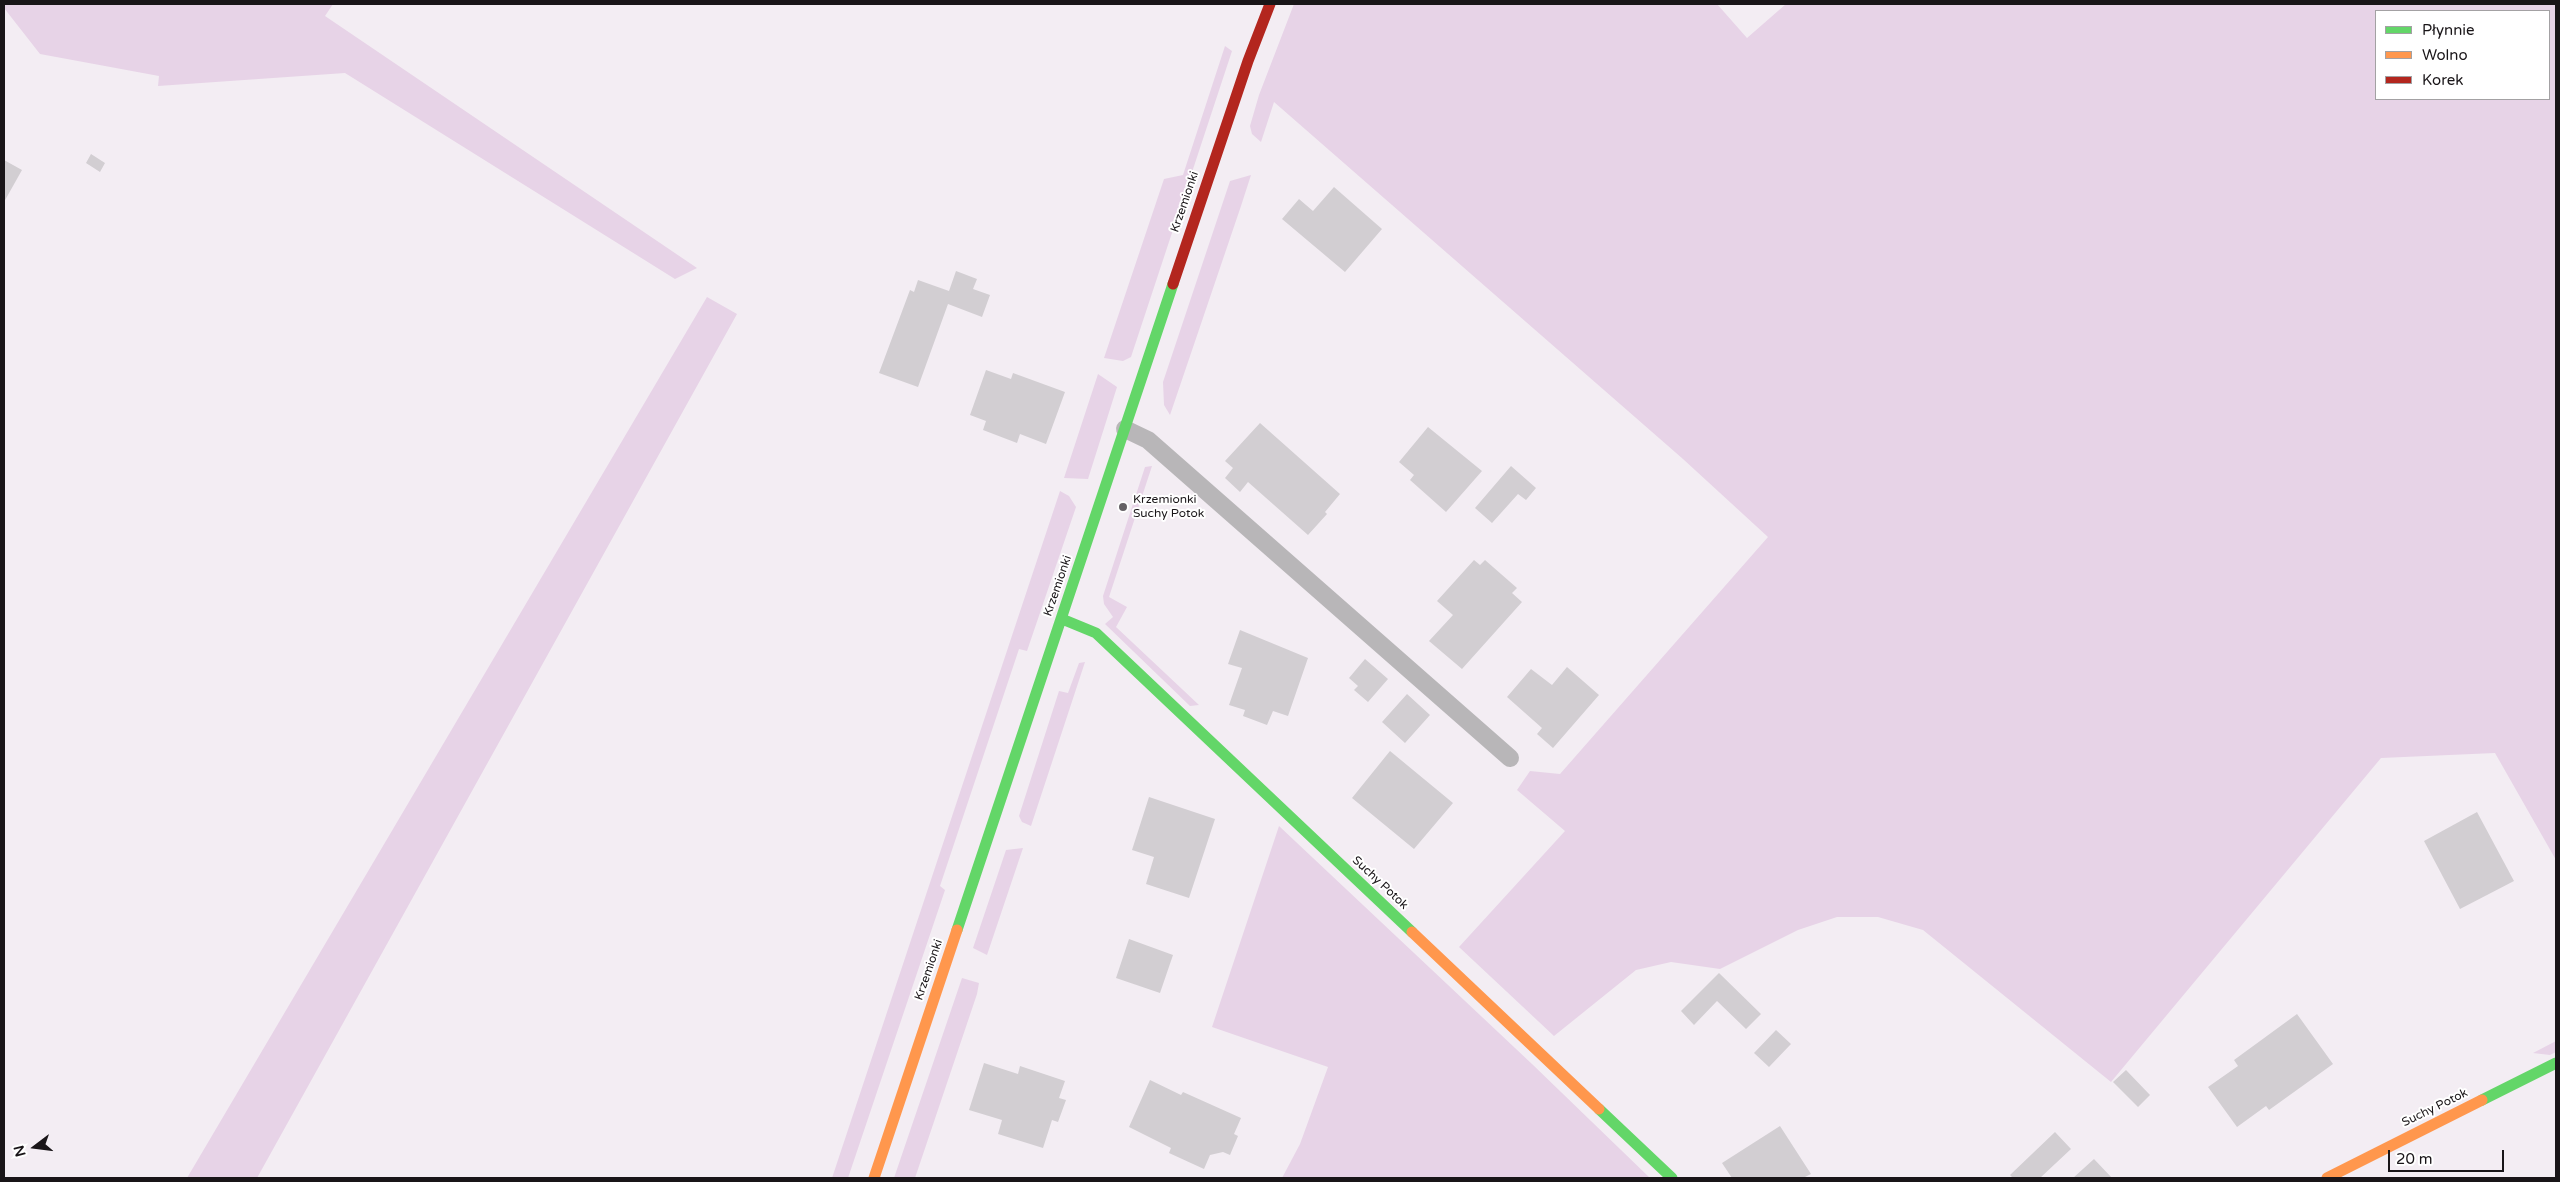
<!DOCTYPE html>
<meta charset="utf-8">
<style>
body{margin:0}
#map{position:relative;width:2560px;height:1182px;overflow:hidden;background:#f3edf3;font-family:"Varela Round",sans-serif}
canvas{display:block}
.frame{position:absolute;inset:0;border:5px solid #191518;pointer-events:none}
.legend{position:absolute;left:2375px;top:10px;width:175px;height:90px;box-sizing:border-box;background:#fff;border:1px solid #a3a1a3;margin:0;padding:6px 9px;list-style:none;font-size:15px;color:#191518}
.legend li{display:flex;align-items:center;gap:10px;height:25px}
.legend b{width:25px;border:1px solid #a3a1a3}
.north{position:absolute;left:10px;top:1122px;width:50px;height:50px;-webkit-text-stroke:4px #fff;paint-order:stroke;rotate:255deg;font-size:14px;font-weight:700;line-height:20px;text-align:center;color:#191518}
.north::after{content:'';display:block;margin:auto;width:18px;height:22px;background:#191518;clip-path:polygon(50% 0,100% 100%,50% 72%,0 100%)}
.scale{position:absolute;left:2388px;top:1150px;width:116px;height:22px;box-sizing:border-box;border:2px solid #191518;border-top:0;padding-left:6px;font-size:15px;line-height:18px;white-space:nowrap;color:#191518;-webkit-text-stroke:4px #fff;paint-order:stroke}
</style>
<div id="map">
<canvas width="2560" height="1182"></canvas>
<div class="frame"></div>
<ul class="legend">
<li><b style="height:6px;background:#63d668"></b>Płynnie</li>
<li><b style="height:6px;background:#ff974d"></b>Wolno</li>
<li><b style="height:6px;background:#b3261e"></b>Korek</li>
</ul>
<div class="north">N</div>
<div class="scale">20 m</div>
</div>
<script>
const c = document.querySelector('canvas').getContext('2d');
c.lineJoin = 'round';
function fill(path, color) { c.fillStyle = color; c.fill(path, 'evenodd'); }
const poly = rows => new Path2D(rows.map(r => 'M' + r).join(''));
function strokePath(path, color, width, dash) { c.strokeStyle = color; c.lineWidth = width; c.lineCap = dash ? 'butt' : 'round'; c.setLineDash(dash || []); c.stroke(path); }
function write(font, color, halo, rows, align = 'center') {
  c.font = font + ' "Varela Round",sans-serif'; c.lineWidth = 4; c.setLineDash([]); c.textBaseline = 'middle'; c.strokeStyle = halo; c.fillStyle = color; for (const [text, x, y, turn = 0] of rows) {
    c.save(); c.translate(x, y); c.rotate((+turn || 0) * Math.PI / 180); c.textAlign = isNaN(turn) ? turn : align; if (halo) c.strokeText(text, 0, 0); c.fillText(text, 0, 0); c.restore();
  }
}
const green = poly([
 [4,4,333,4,325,16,697,268,675,279,345,73,158,86,159,76,40,54,4,8],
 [1294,4,1717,4,1747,38,1786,4,2556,4,2556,860,2495,753,2381,758,2111,1082,1923,930,1878,917,1837,917,1798,930,1720,969,1671,962,1636,970,1554,1036,1459,947,1565,831,1517,790,1530,771,1560,774,1768,537,1683,459,1274,102,1261,142,1252,134,1250,126,1259,95],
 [2376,11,2549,11,2549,99,2376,99],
 [1225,46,1232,51,1131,357,1123,361,1104,358,1164,179,1183,175],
 [1251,175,1241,206,1170,415,1164,405,1163,382,1230,181],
 [707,297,737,314,257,1178,187,1178],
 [1098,374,1117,387,1088,479,1064,478],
 [1152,466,1109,597,1127,607,1116,627,1199,705,1190,706,1105,624,1113,617,1104,604,1103,596,1145,467],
 [1060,491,1069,496,1076,507,1027,651,1019,649,940,886,945,890,848,1178,832,1178],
 [1085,662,1031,826,1022,822,1019,816,1059,691,1068,693,1079,663],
 [1279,826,1532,1064,1650,1178,1282,1178,1300,1144,1328,1067,1212,1027],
 [1023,848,987,955,973,948,1006,850],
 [962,978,979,983,977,994,915,1178,894,1178],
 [2556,1041,2556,1052,2550,1055,2533,1053]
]);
const building = poly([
 [91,154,105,163,100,172,86,163],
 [4,160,22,170,4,202],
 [1334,187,1382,229,1345,272,1282,219,1299,199,1313,211],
 [956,271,977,279,973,289,990,295,982,317,948,304,918,387,879,373,910,290,914,292,918,280,949,291],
 [986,370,1011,379,1013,373,1065,392,1046,444,1020,434,1017,443,983,430,986,421,970,415],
 [1260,423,1340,494,1325,512,1327,514,1308,535,1248,482,1240,492,1225,478,1233,468,1225,461],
 [1428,427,1482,471,1446,512,1410,480,1414,475,1399,462],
 [1511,466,1536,488,1526,500,1518,494,1492,523,1475,508],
 [1474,560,1480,565,1485,560,1517,588,1512,593,1522,602,1462,669,1429,641,1453,615,1437,601],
 [1240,630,1308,658,1288,716,1273,711,1267,725,1243,716,1245,710,1229,705,1242,668,1228,664],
 [1365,659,1388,679,1368,702,1354,690,1358,686,1349,678],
 [1567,667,1599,695,1553,748,1537,734,1542,728,1507,697,1531,669,1552,685],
 [1407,694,1430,715,1405,743,1382,722],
 [1390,751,1453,803,1414,849,1352,798],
 [1149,797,1215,819,1189,898,1146,884,1154,857,1132,850],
 [2477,812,2514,881,2460,909,2424,841],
 [1129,939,1173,955,1160,993,1116,978],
 [1719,973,1761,1014,1746,1029,1717,1001,1694,1025,1681,1011],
 [2297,1014,2333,1064,2269,1110,2266,1106,2237,1127,2208,1087,2238,1066,2234,1060],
 [1776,1030,1791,1044,1769,1067,1754,1053],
 [984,1063,1018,1074,1020,1066,1065,1081,1059,1098,1066,1100,1058,1122,1052,1120,1043,1148,998,1134,1002,1120,969,1110],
 [2126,1070,2150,1095,2138,1107,2113,1082],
 [1150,1080,1181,1095,1183,1092,1241,1118,1234,1134,1238,1136,1230,1155,1223,1152,1210,1155,1204,1169,1169,1153,1171,1148,1129,1127],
 [1780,1126,1811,1174,1803,1178,1732,1178,1722,1163],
 [2055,1132,2071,1149,2040,1178,2013,1178,2010,1175],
 [2094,1159,2112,1178,2073,1178]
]);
const lane = poly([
 [1125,429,1148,440,1510,758]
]);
const fast = poly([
 [1062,619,1096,633,1412,932],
 [957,930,1173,284],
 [2482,1100,2556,1063],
 [1599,1109,1672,1178]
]);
const slow = poly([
 [1412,932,1599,1109],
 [874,1178,957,930],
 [2327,1178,2482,1100]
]);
const jam = poly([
 [1173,284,1248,61,1270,4]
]);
const markers = [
 [1123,507,5,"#656165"]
];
const streetNames = [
 ["Krzemionki",1185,202,-71],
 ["Krzemionki",1058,586,-71],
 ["Suchy Potok",1380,883,43],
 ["Krzemionki",929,970,-71],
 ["Suchy Potok",2435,1108,-26]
];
const poiNames = [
 ["Krzemionki",1133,500],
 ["Suchy Potok",1133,514]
];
fill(green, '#e7d3e7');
fill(building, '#d2ced2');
strokePath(lane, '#b8b6b8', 18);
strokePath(fast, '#63d668', 11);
strokePath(slow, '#ff974d', 11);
strokePath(jam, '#b3261e', 11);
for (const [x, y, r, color] of markers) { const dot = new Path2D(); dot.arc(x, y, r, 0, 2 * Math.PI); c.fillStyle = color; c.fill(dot); strokePath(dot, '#fff', 2); }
write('12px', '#191518', '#fff', streetNames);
write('12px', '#191518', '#fff', poiNames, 'left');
</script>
